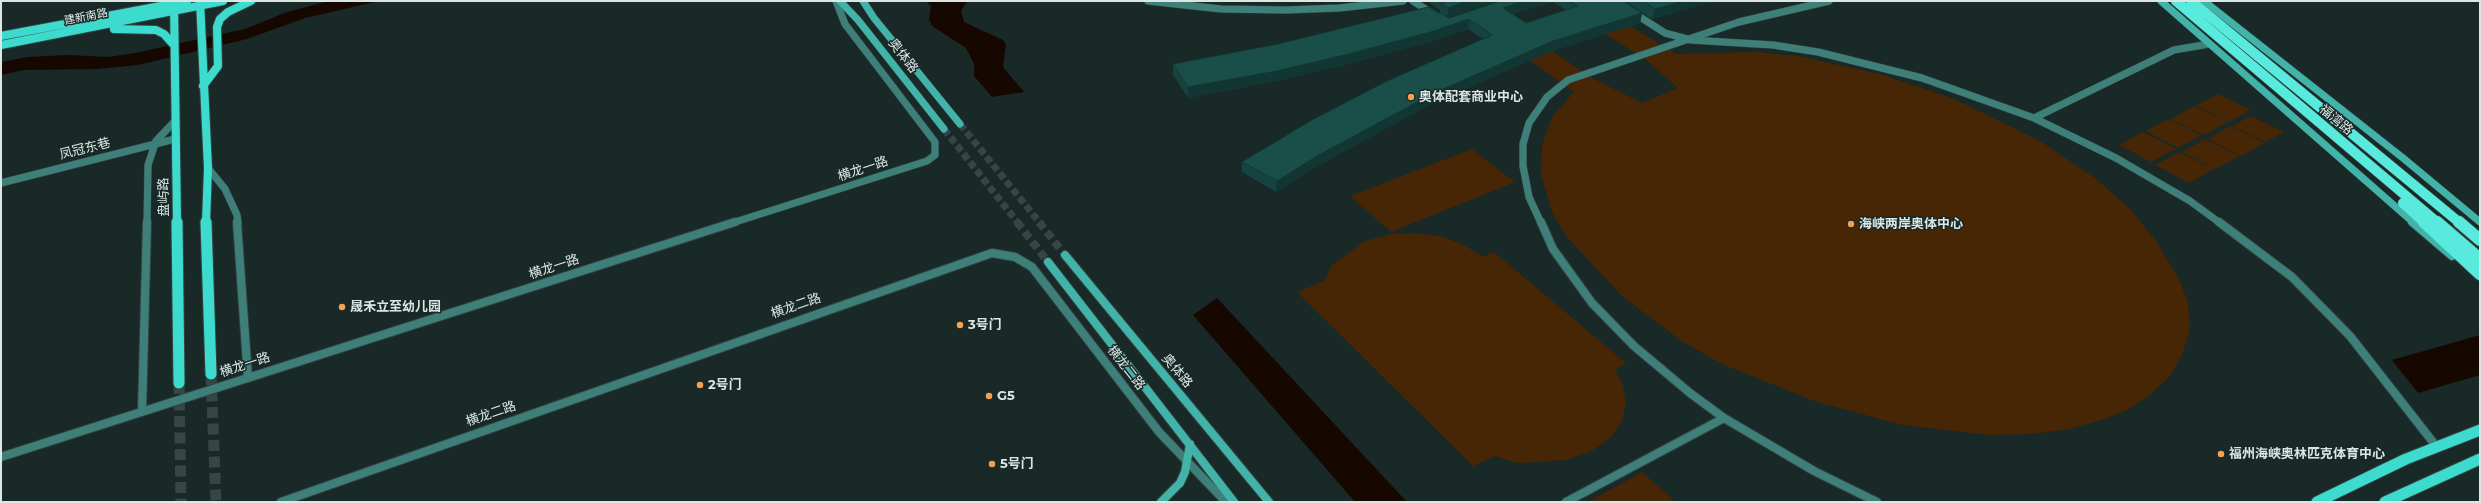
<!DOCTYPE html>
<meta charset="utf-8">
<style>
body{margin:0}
#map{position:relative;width:2481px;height:503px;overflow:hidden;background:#182927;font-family:Montserrat,sans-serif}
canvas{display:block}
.frame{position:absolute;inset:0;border:2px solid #dce7e5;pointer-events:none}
</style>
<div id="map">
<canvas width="2481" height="503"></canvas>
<div class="frame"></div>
</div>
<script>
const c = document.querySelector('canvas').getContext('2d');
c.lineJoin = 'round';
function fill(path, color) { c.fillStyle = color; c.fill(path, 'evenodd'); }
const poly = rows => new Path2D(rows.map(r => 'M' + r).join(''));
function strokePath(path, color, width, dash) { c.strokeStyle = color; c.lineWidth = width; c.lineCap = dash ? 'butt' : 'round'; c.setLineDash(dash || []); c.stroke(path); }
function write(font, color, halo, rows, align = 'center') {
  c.font = font + ' Montserrat,"Noto Sans SC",sans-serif'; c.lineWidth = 3; c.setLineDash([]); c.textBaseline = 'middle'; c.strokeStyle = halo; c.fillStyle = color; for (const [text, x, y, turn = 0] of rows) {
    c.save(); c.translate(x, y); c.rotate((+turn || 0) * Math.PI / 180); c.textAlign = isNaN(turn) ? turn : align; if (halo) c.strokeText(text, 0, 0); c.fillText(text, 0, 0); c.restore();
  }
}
const green = poly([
 [1630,26,1676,54,1756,52,1798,56,1883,75,1952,98,2040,141,2095,178,2131,210,2156,241,2178,277,2188,302,2190,328,2183,352,2171,375,2151,394,2127,410,2101,420,2070,429,2033,434,1989,435,1902,425,1814,401,1724,365,1683,342,1623,297,1566,236,1552,212,1541,175,1542,145,1552,117,1574,92,1529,60,1552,51,1594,79,1642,103,1678,88,1645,59,1604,33],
 [2218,94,2251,110,2228,122,2196,106],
 [2194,106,2227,122,2204,135,2171,119],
 [2251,116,2284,132,2265,142,2232,126],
 [2169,119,2202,135,2178,148,2146,131],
 [2230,126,2265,143,2241,156,2208,139],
 [2143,132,2176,149,2151,162,2119,145],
 [2205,139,2240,156,2215,169,2182,152],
 [1472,149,1515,182,1391,232,1350,196],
 [2179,152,2214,169,2189,183,2155,165],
 [1417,233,1443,237,1464,245,1483,257,1494,252,1626,363,1615,370,1623,385,1626,404,1621,423,1611,437,1593,450,1567,460,1518,463,1495,456,1473,466,1297,292,1324,281,1332,265,1365,241,1392,234],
 [1642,472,1676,502,1588,502]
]);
const water = poly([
 [329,1,379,1,305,18,247,39,138,65,97,69,24,70,1,75,1,62,28,57,68,55,108,57,135,53,245,29,287,12],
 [926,1,967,1,961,11,964,22,1003,40,1006,44,1003,67,1024,92,992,97,974,76,974,64,966,48,932,26,929,19,931,6],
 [1217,298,1407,502,1355,502,1193,315],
 [2480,335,2480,375,2418,393,2392,360]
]);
const secondaryTunnelFar1 = poly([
 [960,124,1040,223],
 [944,129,1018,223]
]);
const secondaryTunnel = poly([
 [1017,222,1048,262],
 [1039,222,1065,255]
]);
const primaryTunnel = poly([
 [211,374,216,502],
 [179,383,181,502]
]);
const minorFar1 = poly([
 [1148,1,1221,9,1286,10,1339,8,1403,1],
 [1413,1,1433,14],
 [1615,1,1665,33,1691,40,1773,45,1818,52,1922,78,2034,118,2116,158,2190,201,2220,223],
 [2034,118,2174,50,2209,44],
 [1541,223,1529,197,1523,166,1523,144,1529,123,1547,97,1568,80,1739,22,1829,1]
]);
const minor = poly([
 [1541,222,1553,249,1592,303,1634,346,1690,393,1724,418,1814,471,1877,502],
 [2219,222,2292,277,2350,336,2436,446],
 [1566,502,1724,418]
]);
const tertiaryFar1 = poly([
 [208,168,225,189,237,215,238,223],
 [1,183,175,139],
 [147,223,148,165,156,141,174,122],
 [732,223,927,161,935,155,935,142,845,24,836,1]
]);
const tertiary = poly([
 [237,222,248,378],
 [142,412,147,222],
 [1,457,735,222],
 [281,502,992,253,1015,257,1032,267,1159,432,1226,502]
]);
const secondaryFar1 = poly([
 [840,1,858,20,944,129],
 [863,1,874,18,960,124],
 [2161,1,2414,223],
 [2204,1,2403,158,2480,222]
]);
const secondary = poly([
 [2412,222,2452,256],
 [1065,255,1269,502],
 [1048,262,1234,502],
 [1161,502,1180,483,1185,472,1190,444]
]);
const primaryFar1 = poly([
 [174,1,177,223],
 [200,1,208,168,206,223],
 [114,29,156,30,164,34,173,44],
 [1,36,187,1],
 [1,45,223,1],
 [203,86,218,66,217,27,220,19,228,12,251,1]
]);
const primary = poly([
 [177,222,179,383],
 [206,222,211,374],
 [2317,502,2406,459,2480,430],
 [2385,502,2480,459]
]);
const trunkFar1 = poly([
 [2176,1,2438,223],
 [2191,1,2460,223],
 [2403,203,2425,223]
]);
const trunk = poly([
 [2424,222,2480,274],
 [2437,222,2480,259],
 [2459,222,2480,240]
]);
const wall = poly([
 [1243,1,1303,1,1259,2],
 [1427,1,1497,1,1448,17,1449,18,1500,1,1623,1,1642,13,1640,23,1552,51,1433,103,1316,167,1276,192,1242,172,1242,162,1483,39,1468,29,1433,41,1349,64,1277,81,1188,98,1173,75,1173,64,1440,13,1440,10],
 [1553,2,1566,10,1526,23,1513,14],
 [1625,1,1718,1,1704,4,1652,19]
]);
const shadedWall = poly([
 [1468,1,1497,1,1447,17,1448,8],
 [1525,1,1553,1,1553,2,1501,18,1503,8],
 [1683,1,1718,1,1704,4,1652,19,1655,9],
 [1642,13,1640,23,1552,51,1433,103,1316,167,1276,192,1277,181,1317,156,1434,93,1553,41],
 [1469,19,1468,29,1433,41,1349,64,1277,81,1188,98,1188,87]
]);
const building = poly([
 [1443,1,1468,1,1448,8,1441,3,1445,2,1443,1],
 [1500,1,1525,1,1503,8,1526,23,1578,6,1569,1,1623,1,1642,13,1553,41,1434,93,1317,156,1277,181,1242,162,1312,120,1387,81,1492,35,1469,19,1434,31,1349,54,1277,71,1188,87,1173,64,1278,44,1428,7,1449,18,1500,1],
 [1642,1,1683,1,1655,9,1642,1]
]);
const markers = [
 [1411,97,4,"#f9a04c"],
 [1851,224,4,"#f9a04c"],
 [342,307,4,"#f9a04c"],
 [960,325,4,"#f9a04c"],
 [700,385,4,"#f9a04c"],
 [989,396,4,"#f9a04c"],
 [2221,454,4,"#f9a04c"],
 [992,464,4,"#f9a04c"]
];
const farStreetnames = [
 ["建新南路",86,17,-11]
];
const streetNames = [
 ["奥体路",903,56,52],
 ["福湾路",2336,120,40],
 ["凤冠东巷",85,149,-14],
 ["横龙一路",863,169,-18],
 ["盘屿路",164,197,-91],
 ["横龙一路",554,267,-18],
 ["横龙二路",796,306,-19],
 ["横龙一路",245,365,-18],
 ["横龙二路",1126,368,52],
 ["奥体路",1177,371,50],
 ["横龙二路",491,414,-19]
];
const poiNames = [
 ["奥体配套商业中心",1419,97],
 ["海峡两岸奥体中心",1859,224],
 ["晟禾立至幼儿园",350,307],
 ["3号门",968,325],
 ["2号门",708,385],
 ["G5",997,396],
 ["福州海峡奥林匹克体育中心",2229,454],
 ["5号门",1000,464]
];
fill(green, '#472605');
fill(water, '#160800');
strokePath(secondaryTunnelFar1, '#354644', 7, [7, 3.5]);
strokePath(secondaryTunnel, '#354644', 8, [8, 4.5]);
strokePath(primaryTunnel, '#354644', 11, [11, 5.5]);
strokePath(minorFar1, '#334442', 8);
strokePath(minor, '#334442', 10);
strokePath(tertiaryFar1, '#334442', 8);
strokePath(tertiary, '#334442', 10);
strokePath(secondaryFar1, '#334442', 8);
strokePath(secondary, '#334442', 10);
strokePath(primaryFar1, '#334442', 10);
strokePath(primary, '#334442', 13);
strokePath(trunkFar1, '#334442', 11);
strokePath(trunk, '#334442', 14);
strokePath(minorFar1, '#3e8079', 7);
strokePath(minor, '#3e8079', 8);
strokePath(tertiaryFar1, '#3e8079', 7);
strokePath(tertiary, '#3e8079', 8);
strokePath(secondaryFar1, '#41b3a8', 7);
strokePath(secondary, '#41b3a8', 8);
strokePath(primaryFar1, '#3ddbcd', 8);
strokePath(primary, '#3ddbcd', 11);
strokePath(trunkFar1, '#58eadc', 10);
strokePath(trunk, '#58eadc', 12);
fill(wall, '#16433f');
fill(shadedWall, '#123733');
fill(building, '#1a4e49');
strokePath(building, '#123733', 1);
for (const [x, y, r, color] of markers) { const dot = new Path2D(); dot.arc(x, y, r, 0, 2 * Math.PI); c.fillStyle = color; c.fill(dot); strokePath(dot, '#182927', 1.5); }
write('11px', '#dce7e5', '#182927', farStreetnames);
write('13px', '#dce7e5', '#182927', streetNames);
write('bold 13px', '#dce7e5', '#182927', poiNames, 'left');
</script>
